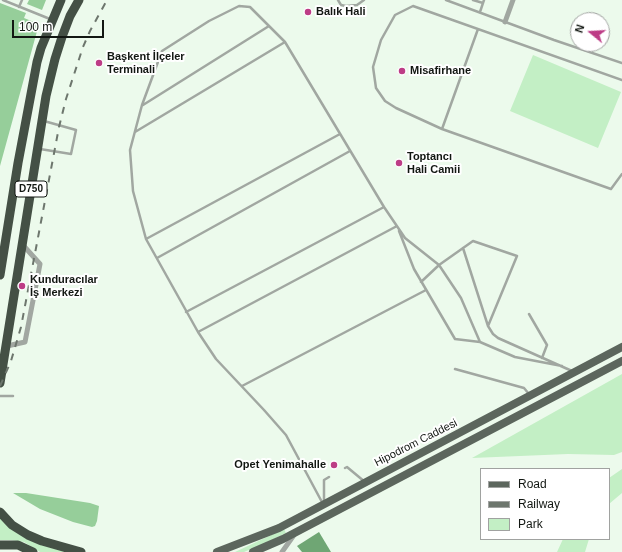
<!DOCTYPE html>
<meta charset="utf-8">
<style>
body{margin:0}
#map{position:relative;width:622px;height:552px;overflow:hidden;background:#ecfaec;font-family:Helvetica,sans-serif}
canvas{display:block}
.legend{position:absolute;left:480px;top:468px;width:130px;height:72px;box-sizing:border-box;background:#fff;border:1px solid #a0a2a0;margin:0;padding:5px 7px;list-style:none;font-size:12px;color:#121712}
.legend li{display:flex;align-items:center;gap:8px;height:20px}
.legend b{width:20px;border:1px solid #a0a2a0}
.north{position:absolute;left:570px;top:12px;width:40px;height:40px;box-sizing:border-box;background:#fff;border:1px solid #a0a2a0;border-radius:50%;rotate:288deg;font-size:11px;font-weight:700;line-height:16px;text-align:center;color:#121712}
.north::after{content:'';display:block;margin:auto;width:14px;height:18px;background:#bd3c86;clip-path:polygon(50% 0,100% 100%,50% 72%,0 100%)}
.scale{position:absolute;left:12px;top:20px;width:92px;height:18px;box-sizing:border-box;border:2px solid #121712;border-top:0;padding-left:5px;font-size:12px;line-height:14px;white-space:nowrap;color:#121712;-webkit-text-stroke:3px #fff;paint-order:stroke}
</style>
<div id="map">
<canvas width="622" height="552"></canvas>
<ul class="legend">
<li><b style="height:5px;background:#5c665d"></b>Road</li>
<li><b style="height:5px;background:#6d766d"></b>Railway</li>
<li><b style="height:11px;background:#c3efc5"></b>Park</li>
</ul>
<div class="north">N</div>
<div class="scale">100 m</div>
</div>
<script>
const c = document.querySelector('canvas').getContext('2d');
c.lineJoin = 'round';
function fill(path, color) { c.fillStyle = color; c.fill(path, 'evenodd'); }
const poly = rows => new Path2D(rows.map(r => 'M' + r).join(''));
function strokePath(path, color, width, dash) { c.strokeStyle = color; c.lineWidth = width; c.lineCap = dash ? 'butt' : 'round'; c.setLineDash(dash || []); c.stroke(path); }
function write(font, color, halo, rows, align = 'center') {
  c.font = font + ' Helvetica,sans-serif'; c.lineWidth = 4; c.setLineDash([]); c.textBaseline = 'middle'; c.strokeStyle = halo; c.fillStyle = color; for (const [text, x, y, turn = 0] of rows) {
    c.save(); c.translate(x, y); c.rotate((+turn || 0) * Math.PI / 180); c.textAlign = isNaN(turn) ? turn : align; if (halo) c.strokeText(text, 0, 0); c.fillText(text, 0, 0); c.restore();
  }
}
const green = poly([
 [533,55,621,92,598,148,510,111],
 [622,374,622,452,614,455,568,454,472,458],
 [622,469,622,493,609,504,609,478],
 [0,517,67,552,40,552,24,542,11,540,0,540],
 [284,529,286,533,263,544,244,552,235,552],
 [563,539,589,539,585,552,557,552]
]);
const forest = poly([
 [29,0,46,0,42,10,27,4],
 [0,3,26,13,24,18,39,24,0,166],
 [13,493,26,493,90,503,99,506,97,521,95,526,92,527,73,522,40,509]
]);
const water = poly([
 [319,532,331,552,302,552,297,546]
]);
const lane = poly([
 [3,0,50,19],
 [338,0,341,5,346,6,357,5,364,0],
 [446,0,554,40,622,63],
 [473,0,483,3,484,0],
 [19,7,22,0],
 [480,12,483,3],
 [622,80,413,6,395,15,381,40,373,67,376,88,385,101,396,108,442,129,611,189,622,174],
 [143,105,269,26],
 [442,129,478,29],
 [135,132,285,42],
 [40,149,71,154,76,130,44,121],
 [399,231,414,269,455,339,480,342],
 [146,239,340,134],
 [463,248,488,326,493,334,498,338,572,371],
 [157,258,350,151],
 [421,282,439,265,473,241,517,256,488,326],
 [186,312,384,207],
 [529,314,547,345,542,358],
 [198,332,397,226],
 [455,369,524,388,529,394],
 [242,386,426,290],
 [0,396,13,396],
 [345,468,347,467,365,482],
 [324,502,324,480,329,477],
 [323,504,286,435,264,410,216,359,198,332,146,239,133,191,130,150,142,105,162,51,209,21,239,6,250,7,285,42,384,207,405,238,439,265,461,298,480,342,515,357,562,366]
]);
const street = poly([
 [505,22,513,0],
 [7,346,25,342,40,264,22,244],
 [282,552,294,535]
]);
const primary = poly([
 [217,552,279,528,622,347],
 [253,552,283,539,622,361]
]);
const highway = poly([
 [0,275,18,163,37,62,41,48,61,0],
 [0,383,46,96,55,59,62,37,70,16,79,0],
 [0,512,12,525,28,535,42,541,81,552],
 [0,545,18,545,33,552]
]);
const rail = poly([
 [0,386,11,361,21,327,59,127,66,99,83,47,90,31,107,0]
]);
const markers = [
 [308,12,4,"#bd3c86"],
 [99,63,4,"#bd3c86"],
 [402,71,4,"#bd3c86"],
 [399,163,4,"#bd3c86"],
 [22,286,4,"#bd3c86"],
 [334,465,4,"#bd3c86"]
];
const shields = [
 [31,189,32]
];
const shieldNames = [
 ["D750",31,189]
];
const poiNames = [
 ["Balık Hali",316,12],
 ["Başkent İlçeler",107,57],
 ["Terminali",107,70],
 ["Misafirhane",410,71],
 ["Toptancı",407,157],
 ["Hali Camii",407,170],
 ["Kunduracılar",30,280],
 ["İş Merkezi",30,293],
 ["Opet Yenimahalle",326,465,"right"]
];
const streetNames = [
 ["Hipodrom Caddesi",416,443,-27]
];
fill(green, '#c3efc5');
fill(forest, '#96ce9a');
fill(water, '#6fa674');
strokePath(lane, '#a1a7a1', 2.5);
strokePath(street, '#a1a7a1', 5);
strokePath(primary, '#5c665d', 8);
strokePath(highway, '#445045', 9);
strokePath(rail, '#6d766d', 2, [7, 7]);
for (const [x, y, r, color] of markers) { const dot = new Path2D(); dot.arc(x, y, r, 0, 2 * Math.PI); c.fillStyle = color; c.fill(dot); strokePath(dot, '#fff', 1.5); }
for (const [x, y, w] of shields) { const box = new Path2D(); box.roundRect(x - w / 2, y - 8, w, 16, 3); c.fillStyle = '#fff'; c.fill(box); strokePath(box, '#121712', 1); }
write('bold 10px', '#121712', null, shieldNames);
write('bold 11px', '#121712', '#fff', poiNames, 'left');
write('11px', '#121712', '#fff', streetNames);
</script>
